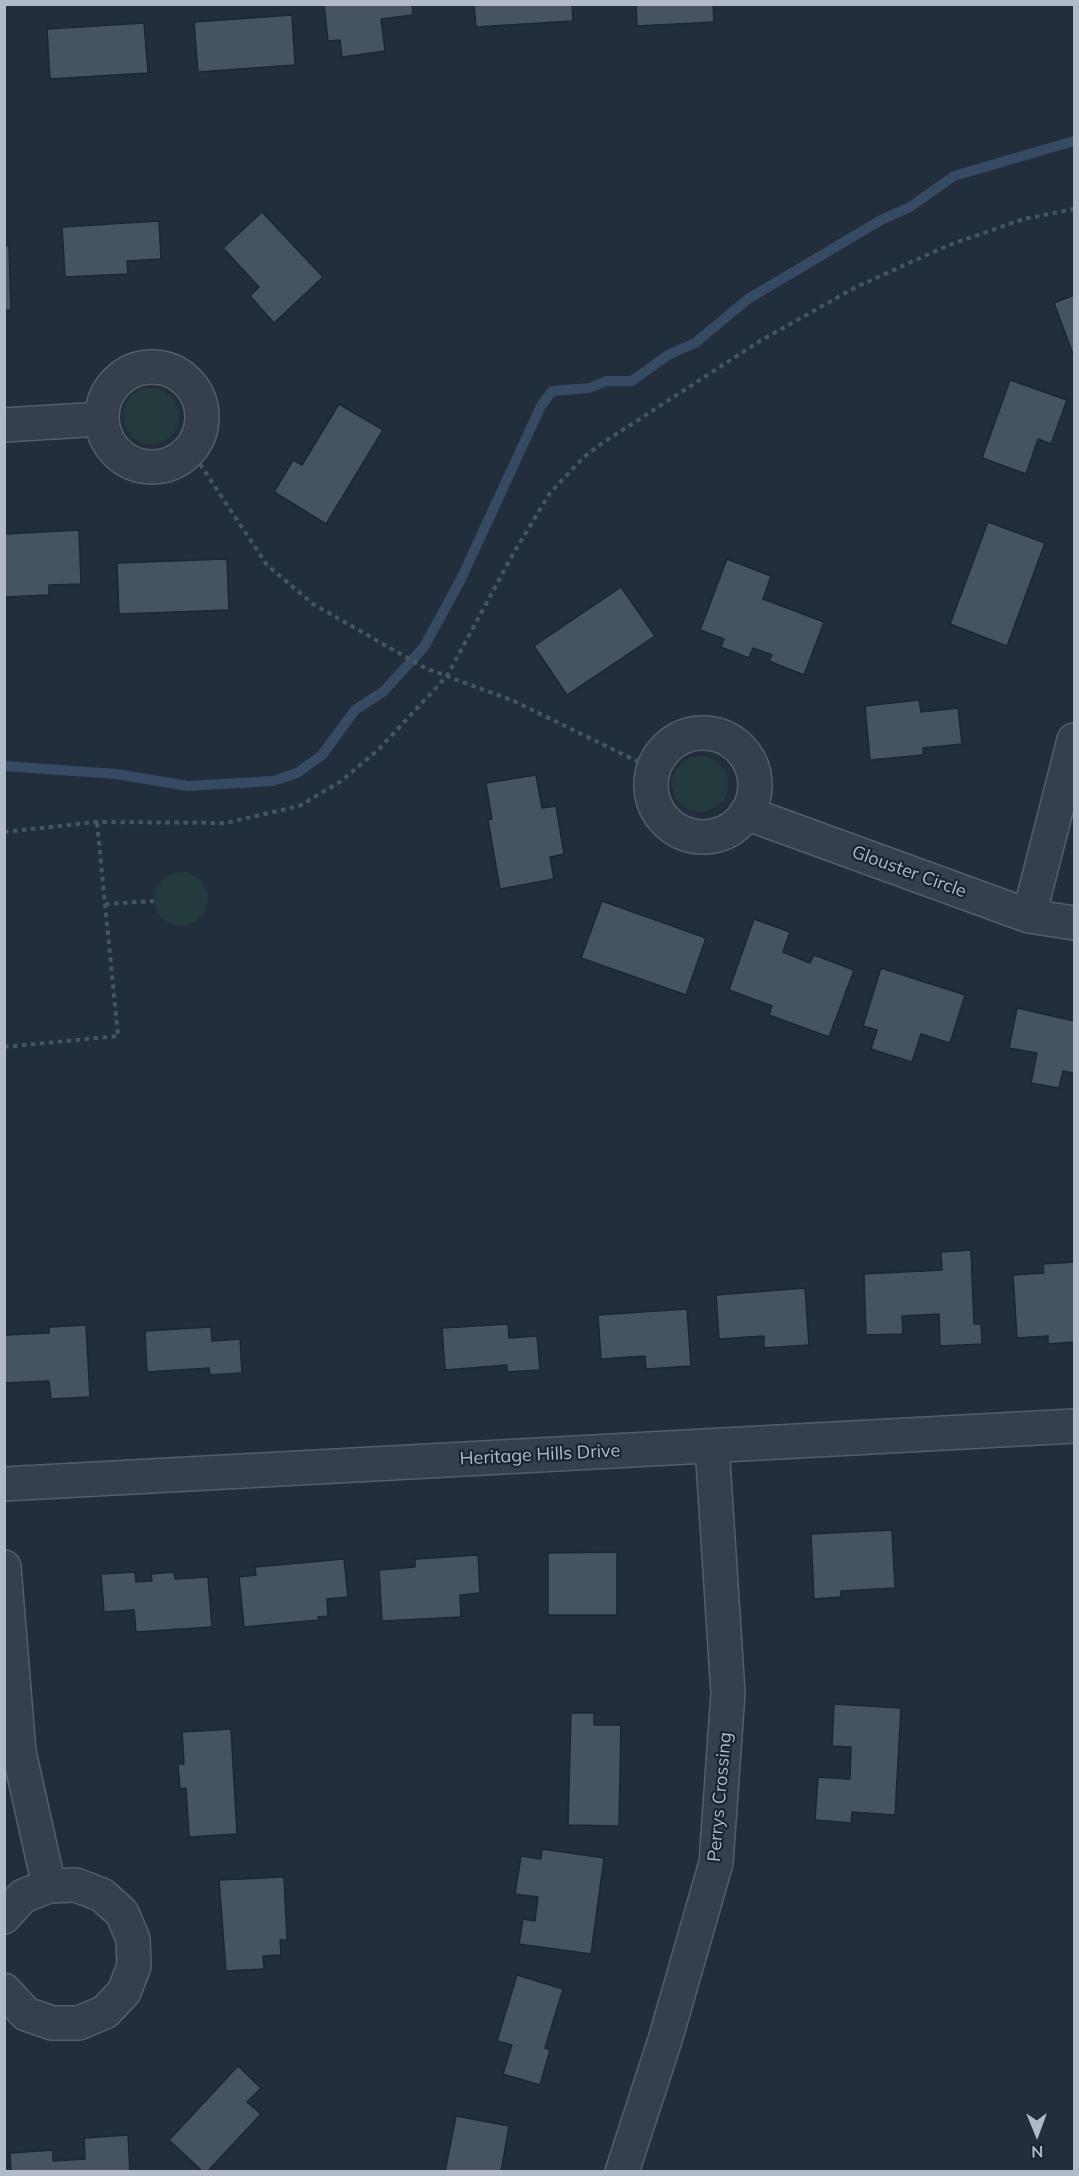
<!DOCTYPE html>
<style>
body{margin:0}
#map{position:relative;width:1079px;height:2176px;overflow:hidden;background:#222e3c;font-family:Mulish,sans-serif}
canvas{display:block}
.frame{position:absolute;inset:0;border:6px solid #b1bbc7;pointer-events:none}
.north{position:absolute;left:1007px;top:2104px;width:60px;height:60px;-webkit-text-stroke:4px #1b2531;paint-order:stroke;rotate:179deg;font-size:16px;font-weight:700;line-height:24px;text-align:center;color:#b1bbc7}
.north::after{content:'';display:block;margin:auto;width:21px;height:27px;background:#b1bbc7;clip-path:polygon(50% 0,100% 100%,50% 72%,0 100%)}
</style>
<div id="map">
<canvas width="1079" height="2176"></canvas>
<div class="frame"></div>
<div class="north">N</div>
</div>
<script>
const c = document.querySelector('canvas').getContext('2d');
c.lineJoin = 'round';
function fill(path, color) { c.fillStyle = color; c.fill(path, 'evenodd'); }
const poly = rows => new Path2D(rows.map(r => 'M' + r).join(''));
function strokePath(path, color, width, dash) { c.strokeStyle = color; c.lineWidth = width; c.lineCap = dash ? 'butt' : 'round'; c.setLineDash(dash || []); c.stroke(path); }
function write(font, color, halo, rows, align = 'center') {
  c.font = font + ' Mulish,sans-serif'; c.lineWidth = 4.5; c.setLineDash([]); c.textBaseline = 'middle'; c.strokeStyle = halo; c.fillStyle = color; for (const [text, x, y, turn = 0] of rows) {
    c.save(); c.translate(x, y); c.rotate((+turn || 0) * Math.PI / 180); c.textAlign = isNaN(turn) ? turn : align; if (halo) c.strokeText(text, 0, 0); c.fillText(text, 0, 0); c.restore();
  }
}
const green = poly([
 '123 416a28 28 0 1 1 56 0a28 28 0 1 1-56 0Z',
 '672 784a28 28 0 1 1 56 0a28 28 0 1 1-56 0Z',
 '154 899a27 27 0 1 1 54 0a27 27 0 1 1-54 0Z'
]);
const stream = poly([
 [4,766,116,774,188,786,273,781,297,773,322,755,355,710,384,691,424,647,461,579,541,406,552,391,589,388,606,381,632,381,668,355,695,343,748,299,881,220,910,207,954,176,1074,141]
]);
const building = poly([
 [324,4,412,4,413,15,381,19,385,51,342,57,340,40,328,41,324,4],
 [474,4,572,4,573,21,476,27,474,4],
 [636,4,713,4,714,22,637,26,636,4],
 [292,15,295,65,198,72,194,22,292,15],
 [144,23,148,73,50,79,47,29,144,23],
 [262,212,323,277,274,323,250,296,259,287,223,248,262,212],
 [159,221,161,259,127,261,128,274,65,277,62,227,159,221],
 [4,246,9,246,11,310,4,310,4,246],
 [1074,295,1074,357,1054,303,1074,295],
 [1010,380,1067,400,1051,444,1038,439,1026,474,982,458,1010,380],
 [339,404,383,430,326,524,274,492,293,460,302,465,339,404],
 [988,522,1045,543,1007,646,950,624,988,522],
 [4,524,5,534,79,530,81,584,49,585,49,595,4,597,4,524],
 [227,559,229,610,119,614,117,563,227,559],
 [727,559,771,576,763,599,824,622,804,675,769,661,772,655,753,648,749,658,721,647,724,639,700,630,727,559],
 [621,587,655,636,567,695,534,646,621,587],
 [919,700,921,712,958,708,962,744,923,748,923,755,870,760,865,706,919,700],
 [536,775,542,808,556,806,564,854,550,857,554,879,500,889,488,820,492,819,486,783,536,775],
 [602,901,706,938,686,995,581,958,602,901],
 [754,919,790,932,783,952,810,963,814,955,854,970,829,1037,769,1015,772,1006,729,990,754,919],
 [881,968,965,995,950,1043,921,1034,912,1062,871,1049,877,1030,863,1026,881,968],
 [1017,1008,1074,1021,1074,1073,1063,1071,1059,1088,1031,1083,1037,1053,1009,1048,1017,1008],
 [971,1250,974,1324,981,1324,982,1344,940,1346,939,1314,902,1316,903,1334,866,1335,864,1274,942,1270,941,1252,971,1250],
 [1074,1262,1074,1342,1048,1344,1048,1336,1017,1338,1013,1275,1044,1273,1043,1264,1074,1262],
 [805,1288,809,1345,764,1348,764,1336,719,1339,716,1295,805,1288],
 [687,1309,691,1366,646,1369,645,1356,601,1359,598,1315,687,1309],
 [508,1324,509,1338,537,1336,540,1370,507,1372,507,1365,445,1370,442,1328,508,1324],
 [86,1325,90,1397,51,1399,49,1381,4,1383,4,1335,49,1333,49,1327,86,1325],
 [211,1327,212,1341,240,1339,242,1373,210,1375,209,1368,147,1372,145,1331,211,1327],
 [892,1530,895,1588,841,1591,841,1597,814,1599,811,1534,892,1530],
 [617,1552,617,1615,548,1615,548,1553,617,1552],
 [478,1555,480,1593,460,1595,461,1617,382,1621,379,1570,415,1567,415,1559,478,1555],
 [344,1559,348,1597,327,1599,328,1616,318,1617,319,1620,244,1627,239,1577,256,1575,255,1567,344,1559],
 [135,1572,136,1582,152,1581,151,1574,174,1572,175,1579,208,1577,212,1627,136,1632,134,1610,104,1612,101,1574,135,1572],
 [834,1704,901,1708,895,1815,852,1812,851,1823,815,1820,818,1777,850,1779,851,1747,832,1746,834,1704],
 [571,1713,594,1713,594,1725,621,1725,619,1826,568,1825,571,1713],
 [231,1729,237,1834,189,1837,186,1788,180,1789,178,1764,184,1764,182,1732,231,1729],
 [542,1849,604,1858,591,1954,519,1944,523,1919,535,1921,538,1897,515,1894,521,1856,541,1859,542,1849],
 [284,1877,287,1940,280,1940,281,1955,263,1956,264,1969,226,1971,219,1880,284,1877],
 [517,1975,563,1989,545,2048,550,2050,540,2085,503,2074,512,2045,497,2041,517,1975],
 [238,2066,261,2088,247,2102,261,2114,207,2172,203,2172,169,2140,238,2066],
 [456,2116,509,2126,501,2172,445,2172,456,2116],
 [128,2135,130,2172,11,2172,10,2153,53,2150,53,2161,85,2159,84,2138,128,2135]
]);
const path = poly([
 [190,449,267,565,313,604,425,668,514,701,653,769],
 [4,832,97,822,226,823,299,806,340,782,379,749,447,676,513,554,550,493,584,457,601,444,760,341,856,287,949,245,1024,219,1074,209],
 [105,904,154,901],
 [4,1047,118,1036,97,822]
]);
const minor = poly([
 '102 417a50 50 0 1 1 100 0a50 50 0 1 1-100 0Z',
 [4,425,102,419],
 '651 785a52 52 0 1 1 104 0a52 52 0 1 1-104 0Z',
 [746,813,1029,916,1074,923],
 [1029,916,1074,740],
 [4,1484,1074,1426],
 [4,1567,19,1752,49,1886],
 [4,1917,23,1896,49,1886,76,1885,102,1895,122,1913,133,1939,134,1966,124,1992,105,2012,79,2023,52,2023,26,2014,4,1990],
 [622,2172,665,2040,716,1863,728,1693,712,1446]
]);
const streetNames = [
 ["Glouster Circle",909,872,20],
 ["Heritage Hills Drive",540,1455,-3],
 ["Perrys Crossing",720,1797,-85]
];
fill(green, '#243b3d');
strokePath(stream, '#364b63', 10);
fill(building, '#465462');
strokePath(building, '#1d2733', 1.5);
strokePath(minor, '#545e6a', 36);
strokePath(path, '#42585a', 4, [4.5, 4.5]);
strokePath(minor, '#36404c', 33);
write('18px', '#b1bbc7', '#1b2531', streetNames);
</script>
